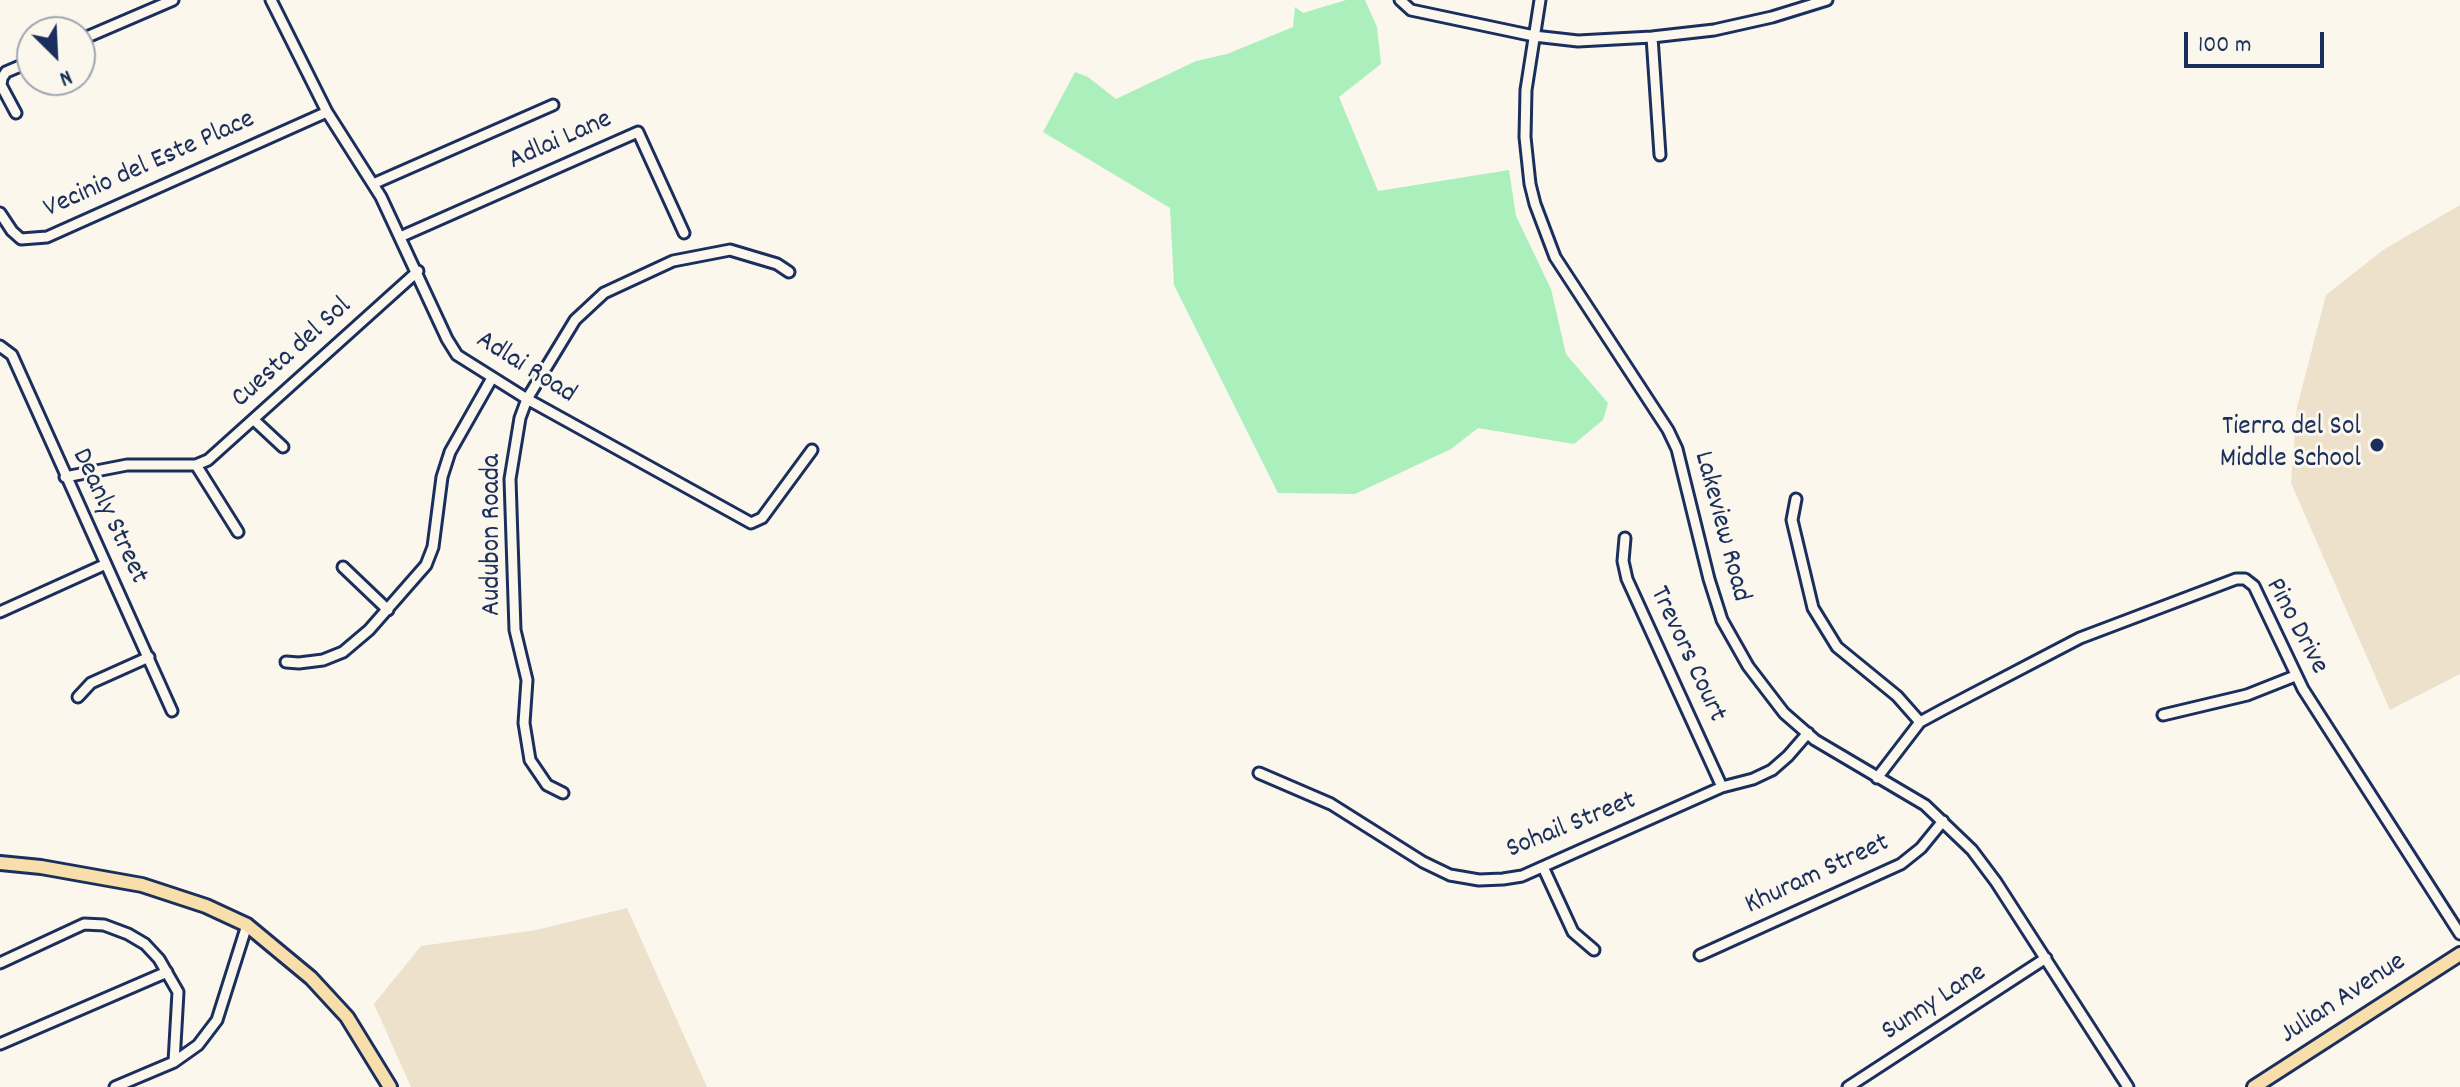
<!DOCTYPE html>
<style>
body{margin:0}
#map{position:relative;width:2460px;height:1087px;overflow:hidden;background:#fbf7ec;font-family:Dekko,sans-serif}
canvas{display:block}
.north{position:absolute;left:16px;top:16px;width:80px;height:80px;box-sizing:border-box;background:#fbf7ec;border:2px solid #a1a7b3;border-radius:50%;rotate:156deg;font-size:22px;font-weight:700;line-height:32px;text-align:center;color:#1b2f5e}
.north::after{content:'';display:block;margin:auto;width:28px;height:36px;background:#1b2f5e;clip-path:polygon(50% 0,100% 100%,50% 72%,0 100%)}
.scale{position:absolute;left:2184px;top:32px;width:140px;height:36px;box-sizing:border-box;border:4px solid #1b2f5e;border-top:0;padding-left:10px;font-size:24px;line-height:28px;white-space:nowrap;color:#1b2f5e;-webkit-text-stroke:6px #fbf7ec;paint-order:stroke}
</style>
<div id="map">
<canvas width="2460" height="1087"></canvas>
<div class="north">N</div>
<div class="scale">100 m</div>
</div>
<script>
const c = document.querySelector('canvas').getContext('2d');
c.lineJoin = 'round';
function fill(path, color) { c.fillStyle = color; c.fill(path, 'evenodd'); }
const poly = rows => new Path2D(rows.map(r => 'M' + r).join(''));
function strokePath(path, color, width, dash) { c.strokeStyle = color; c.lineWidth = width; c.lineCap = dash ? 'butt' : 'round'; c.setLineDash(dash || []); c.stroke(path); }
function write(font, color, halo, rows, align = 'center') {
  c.font = font + ' Dekko,sans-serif'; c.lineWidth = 6; c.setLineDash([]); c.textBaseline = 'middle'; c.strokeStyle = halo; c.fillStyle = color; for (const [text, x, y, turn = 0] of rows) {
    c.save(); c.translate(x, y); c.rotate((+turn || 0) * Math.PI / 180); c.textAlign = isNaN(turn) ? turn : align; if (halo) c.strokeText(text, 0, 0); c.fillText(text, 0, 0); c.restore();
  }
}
const built = poly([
 [2460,205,2460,674,2390,710,2291,483,2297,407,2326,295,2383,250],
 [627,908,707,1087,411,1087,374,1004,421,946,536,930]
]);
const green = poly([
 [1346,0,1365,0,1377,27,1381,64,1339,97,1378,191,1509,170,1516,216,1551,289,1566,354,1608,403,1603,420,1574,444,1478,428,1451,449,1355,494,1278,493,1174,285,1170,208,1043,132,1075,72,1088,77,1116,99,1196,61,1227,54,1293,27,1295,7,1303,13]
]);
const minor = poly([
 [271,0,327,112,381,197,447,339,457,355,527,399,751,523,762,518,812,450],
 [1400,0,1411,10,1534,36,1578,41,1652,37,1714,30,1772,17,1827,0],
 [1540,0,1526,90,1525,137,1530,184,1535,204,1555,257,1668,430,1677,449,1709,579,1722,620,1748,666,1784,713,1815,740,1925,805,1972,850,1996,882,2128,1087],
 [1652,37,1660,155],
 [80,40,173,0],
 [16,113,1,85,2,78,6,72,32,61],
 [373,184,553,105],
 [0,213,12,231,21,239,47,237,327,112],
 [400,237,638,132,684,233],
 [0,346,12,355,172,711],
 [254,420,283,447],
 [196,465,208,460,418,271],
 [65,477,127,465,196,465,238,532],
 [1796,499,1792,520,1813,608,1837,647,1897,696,1920,722],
 [1625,538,1623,561,1627,579,1722,787],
 [343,567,388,610],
 [0,612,106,564],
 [286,662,299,663,323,660,343,652,369,630,426,565,433,547,442,477,450,452,492,378],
 [78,697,91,683,149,657],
 [2163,715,2247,695,2295,676],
 [1259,773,1331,804,1423,862,1450,875,1479,880,1503,879,1522,876,1722,787,1753,779,1772,770,1788,756,1808,733],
 [1877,778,1920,722,1944,709,2080,638,2236,579,2245,579,2254,586,2303,689,2460,934],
 [563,793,547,785,530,760,524,723,527,680,515,630,510,479,520,418,527,399,575,320,604,293,673,261,730,250,777,264,789,272],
 [1543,867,1573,932,1594,950],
 [1700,955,1901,864,1921,848,1943,821],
 [0,963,84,924,104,925,128,934,145,944,159,959,178,992,174,1062],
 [0,1044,167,972],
 [115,1087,174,1062,198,1045,217,1020,247,925],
 [1848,1087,2046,958]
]);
const major = poly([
 [0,863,41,867,142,885,206,906,247,925,311,978,347,1017,390,1087],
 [2254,1087,2460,954]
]);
const markers = [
 [2377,445,8,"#1b2f5e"]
];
const streetNames = [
 ["Adlai Lane",561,142,-24],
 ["Vecinio del Este Place",150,166,-24],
 ["Cuesta del Sol",293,354,-42],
 ["Adlai Road",525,369,32],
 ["Deanly Street",108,517,65],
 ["Lakeview Road",1720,527,75],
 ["Audubon Roada",494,535,-90],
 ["Pino Drive",2295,627,62],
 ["Trevors Court",1686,655,65],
 ["Sohail Street",1572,827,-22],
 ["Khuram Street",1818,876,-25],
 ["Julian Avenue",2344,1000,-33],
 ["Sunny Lane",1935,1004,-33]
];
const poiNames = [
 ["Tierra del Sol",2361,429],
 ["Middle School",2361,461]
];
fill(built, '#eee1cc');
fill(green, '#abf0bc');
strokePath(minor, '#1b2f5e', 15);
strokePath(major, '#1b2f5e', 18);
strokePath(minor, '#fbf7ec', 9);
strokePath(major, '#f8deab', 12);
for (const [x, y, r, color] of markers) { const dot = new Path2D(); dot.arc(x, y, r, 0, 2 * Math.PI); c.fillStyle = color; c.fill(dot); strokePath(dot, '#fbf7ec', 3); }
write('28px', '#1b2f5e', '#fbf7ec', streetNames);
write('28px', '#1b2f5e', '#fbf7ec', poiNames, 'right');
</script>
